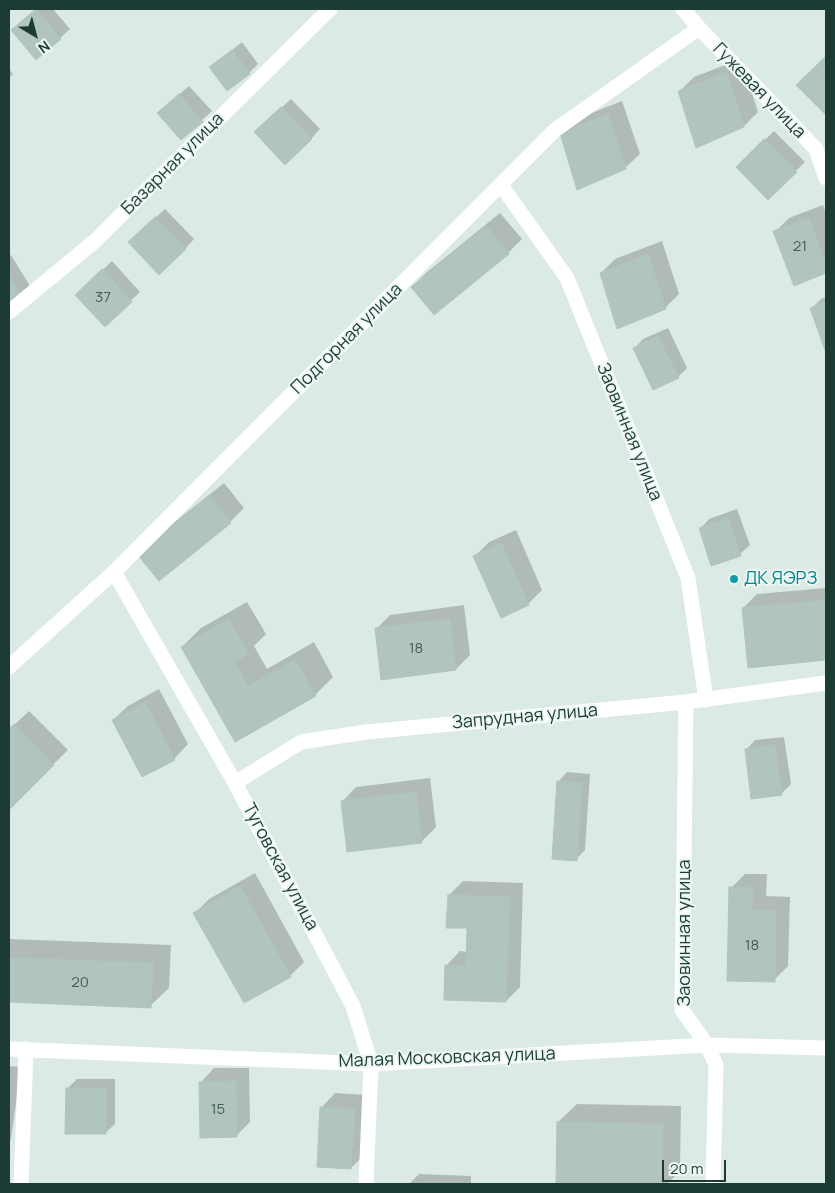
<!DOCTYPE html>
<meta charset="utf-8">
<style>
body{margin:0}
#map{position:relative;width:835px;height:1193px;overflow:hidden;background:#dceae5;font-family:Manrope,sans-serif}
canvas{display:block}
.frame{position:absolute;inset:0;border:10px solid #1d3b35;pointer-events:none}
.north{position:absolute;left:10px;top:10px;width:50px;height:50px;-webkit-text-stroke:4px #ecf7f2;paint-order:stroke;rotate:143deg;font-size:14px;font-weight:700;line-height:20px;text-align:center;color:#1d3b35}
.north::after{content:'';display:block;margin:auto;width:18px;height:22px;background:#1d3b35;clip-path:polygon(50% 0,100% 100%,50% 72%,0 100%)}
.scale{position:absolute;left:662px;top:1160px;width:64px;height:22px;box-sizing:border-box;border:2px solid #1d3b35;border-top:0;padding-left:6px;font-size:15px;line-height:18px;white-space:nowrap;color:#1d3b35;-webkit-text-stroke:4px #ecf7f2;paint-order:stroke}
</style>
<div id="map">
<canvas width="835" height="1193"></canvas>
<div class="frame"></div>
<div class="north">N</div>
<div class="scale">20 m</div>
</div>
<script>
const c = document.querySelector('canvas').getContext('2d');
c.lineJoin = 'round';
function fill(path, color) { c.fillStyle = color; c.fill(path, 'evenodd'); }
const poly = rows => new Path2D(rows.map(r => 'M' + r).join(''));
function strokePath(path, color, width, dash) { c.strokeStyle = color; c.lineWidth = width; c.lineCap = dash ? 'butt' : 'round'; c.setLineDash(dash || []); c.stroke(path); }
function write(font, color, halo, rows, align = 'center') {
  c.font = font + ' Manrope,sans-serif'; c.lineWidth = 4; c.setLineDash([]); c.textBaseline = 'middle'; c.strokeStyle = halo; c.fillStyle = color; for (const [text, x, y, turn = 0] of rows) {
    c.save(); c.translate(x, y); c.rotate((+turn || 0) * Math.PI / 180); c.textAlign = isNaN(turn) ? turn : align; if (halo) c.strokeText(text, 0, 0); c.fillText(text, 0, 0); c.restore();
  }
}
const shadow = poly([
 [37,9,53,9,70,29,60,38,22,21],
 [242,42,258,64,249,73,211,67],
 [826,57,826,114,798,85],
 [741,59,758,112,744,126,696,146,680,91,694,77],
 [9,69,13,74,9,78],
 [189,86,212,111,181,139,168,104],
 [291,99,320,129,311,139,265,123],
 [622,101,640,154,625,168,562,134,576,119],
 [774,131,805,162,768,198,738,167],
 [823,205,826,213,826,272,795,284,775,232,789,218],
 [165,209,194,239,185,249,139,233],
 [500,213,522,239,508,253,412,287,426,273],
 [662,241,679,294,665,308,601,273,615,259],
 [11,255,30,286,9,303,9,256],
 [112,261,140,292,105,325,77,295],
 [826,297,826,349,812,308,821,299],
 [668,328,687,368,678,377,634,349,643,339],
 [224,483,244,508,230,522,152,540],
 [737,509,750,545,740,554,700,529,709,519],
 [516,530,542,590,528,604,475,556,489,542],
 [826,588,826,659,749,667,743,608,757,594],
 [247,602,266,634,254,646,267,669,314,642,333,677,315,695,236,740,182,647,201,628],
 [464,605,470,655,456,669,376,629,390,615],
 [159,689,188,744,174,759,113,720,128,706],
 [29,711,68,750,9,808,9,730],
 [784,737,791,784,781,794,746,750,755,740],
 [567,772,590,774,585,850,576,859,558,782],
 [430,778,436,827,422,841,342,802,356,787],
 [255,873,304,962,290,976,195,913,209,899],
 [745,874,767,874,766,896,790,897,788,966,774,980,731,888],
 [463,881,523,883,520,987,506,1001,446,966,460,951,468,952,469,927,449,895],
 [9,939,171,945,169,988,150,1006,9,1001],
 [9,1066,21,1067,11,1139,9,1141],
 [214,1068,249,1068,250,1122,236,1136,200,1083],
 [77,1079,115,1079,115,1124,105,1133,67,1089],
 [335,1093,368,1095,365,1154,351,1168,321,1108],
 [577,1104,681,1106,680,1171,667,1184,557,1184,558,1122],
 [419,1174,471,1176,471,1184,409,1184]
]);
const building = poly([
 [36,9,61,39,36,60,11,30,36,9],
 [232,50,250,74,227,91,209,67,232,50],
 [826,56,826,115,796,85,826,56],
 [727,72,744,127,696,148,678,91,727,72],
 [179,94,203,122,181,140,157,113,179,94],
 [281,107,312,139,285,165,254,132,281,107],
 [608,114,626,169,577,190,560,133,608,114],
 [764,139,797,172,768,200,736,167,764,139],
 [155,217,186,249,159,275,128,242,155,217],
 [809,218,826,263,826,273,794,286,773,231,809,218],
 [486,226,509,254,434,315,411,287,486,226],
 [648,254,666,309,617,329,600,273,648,254],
 [102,269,132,302,105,327,75,295,102,269],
 [9,276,22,297,9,305,9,276],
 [826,302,826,353,810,308,826,302],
 [658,336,679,378,653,390,633,348,658,336],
 [209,496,231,523,159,581,137,554,209,496],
 [728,518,741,556,711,566,699,528,728,518],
 [501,543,529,605,501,618,473,556,501,543],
 [826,600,826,660,748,668,742,608,826,600],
 [229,619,248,654,234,662,248,686,295,660,316,696,235,742,181,647,229,619],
 [450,619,456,670,381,680,375,628,450,619],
 [145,702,175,760,142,777,112,720,145,702],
 [14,724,54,765,9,810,9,729,14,724],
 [775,745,782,795,751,799,745,749,775,745],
 [557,781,582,783,577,861,552,859,557,781],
 [416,792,422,843,347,852,341,801,416,792],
 [240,886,291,977,244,1003,193,913,240,886],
 [729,887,753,888,752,910,776,911,775,982,727,981,729,887],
 [448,895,510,897,506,1002,444,1000,445,965,466,966,467,928,446,928,448,895],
 [9,958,153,963,151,1008,9,1002,9,958],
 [236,1081,237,1137,200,1138,199,1082,236,1081],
 [66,1088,106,1088,106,1134,65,1134,66,1088],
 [320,1107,355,1109,351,1169,317,1167,320,1107],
 [557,1122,663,1124,662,1184,556,1184,557,1122]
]);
const minor = poly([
 [683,9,699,28,816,149,826,178],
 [501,185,567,278,688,578,706,700],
 [9,312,95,241,330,9],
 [114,572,235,783,353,1006,371,1064,366,1184],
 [9,667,114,572,555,130,699,28],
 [686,702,682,1010,707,1045,716,1065,713,1184],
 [235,783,301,742,366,732,686,702,826,683],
 [9,1049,371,1064,707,1045,826,1048],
 [21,1184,26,1049]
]);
const markers = [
 [734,579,5,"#0f9aa8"]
];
const numberNames = [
 ["21",800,247],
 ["37",103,298],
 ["18",416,649],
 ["18",752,946],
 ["20",80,983],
 ["15",218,1110]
];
const streetNames = [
 ["Гужевая улица",759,91,46],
 ["Базарная улица",173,164,-45],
 ["Подгорная улица",347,339,-45],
 ["Заовинная улица",629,432,68],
 ["Запрудная улица",525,717,-5],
 ["Туговская улица",280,867,62],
 ["Заовинная улица",685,933,-90],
 ["Малая Московская улица",447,1058,-2]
];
const cultureNames = [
 ["ДК ЯЭРЗ",744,579]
];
fill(shadow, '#0003');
fill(building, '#b1c5be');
strokePath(building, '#aec4bd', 1);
strokePath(minor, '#fff', 15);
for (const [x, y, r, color] of markers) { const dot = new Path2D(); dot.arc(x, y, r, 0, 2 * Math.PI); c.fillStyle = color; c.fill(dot); strokePath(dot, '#ecf7f2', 2); }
write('15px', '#425e57', null, numberNames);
write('18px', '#1d3b35', '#ecf7f2', streetNames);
write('18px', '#0d838f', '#ecf7f2', cultureNames, 'left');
</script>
